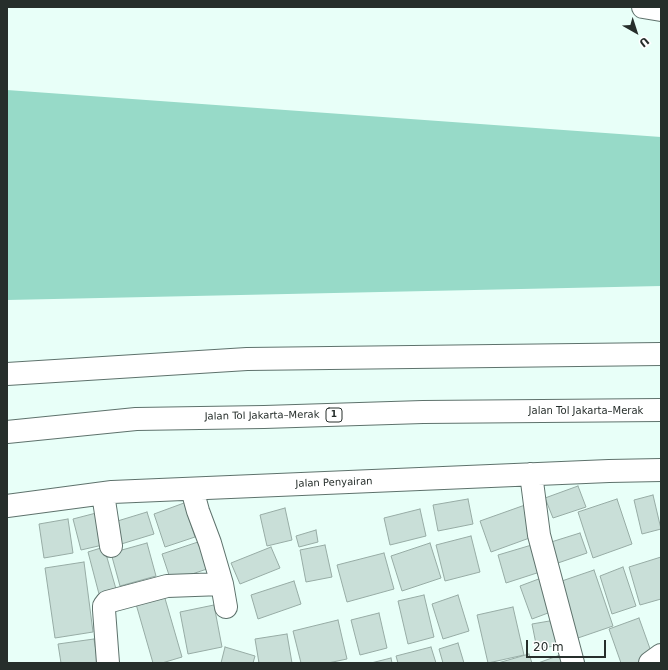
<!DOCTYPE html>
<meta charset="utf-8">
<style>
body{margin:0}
#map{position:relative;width:668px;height:670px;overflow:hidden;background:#e8fff8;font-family:"DejaVu Sans",sans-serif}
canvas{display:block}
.frame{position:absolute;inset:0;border:8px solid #262e2b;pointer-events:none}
.north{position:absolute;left:616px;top:12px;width:40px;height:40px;-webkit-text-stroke:3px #fff;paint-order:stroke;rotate:141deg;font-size:11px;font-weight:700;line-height:16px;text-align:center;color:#262e2b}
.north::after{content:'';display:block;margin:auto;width:14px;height:18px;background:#262e2b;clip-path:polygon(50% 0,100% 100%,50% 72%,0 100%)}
.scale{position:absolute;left:526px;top:640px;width:80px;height:18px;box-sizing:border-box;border:2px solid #262e2b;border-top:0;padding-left:5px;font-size:12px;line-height:14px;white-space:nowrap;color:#262e2b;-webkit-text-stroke:3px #fff;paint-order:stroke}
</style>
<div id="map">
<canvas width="668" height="670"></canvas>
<div class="frame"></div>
<div class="north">U</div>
<div class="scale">20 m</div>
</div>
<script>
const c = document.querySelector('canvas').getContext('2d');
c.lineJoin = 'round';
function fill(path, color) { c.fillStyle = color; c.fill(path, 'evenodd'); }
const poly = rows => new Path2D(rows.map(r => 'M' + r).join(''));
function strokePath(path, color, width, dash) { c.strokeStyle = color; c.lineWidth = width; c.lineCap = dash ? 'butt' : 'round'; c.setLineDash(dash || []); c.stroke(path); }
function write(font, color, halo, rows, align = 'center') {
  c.font = font + ' "DejaVu Sans",sans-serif'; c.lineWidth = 3; c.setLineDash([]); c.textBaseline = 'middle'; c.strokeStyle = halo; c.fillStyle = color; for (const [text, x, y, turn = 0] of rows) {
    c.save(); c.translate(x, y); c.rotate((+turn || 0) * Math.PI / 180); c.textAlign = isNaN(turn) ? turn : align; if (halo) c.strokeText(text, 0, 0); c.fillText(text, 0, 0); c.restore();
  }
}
const green = poly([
 [7,90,661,137,661,286,7,300]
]);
const building = poly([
 [578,486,586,507,553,518,545,498,578,486],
 [653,495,661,529,642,534,634,500,653,495],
 [468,499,473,524,438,531,433,505,468,499],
 [617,499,632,544,593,558,578,512,617,499],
 [184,503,195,537,165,547,154,514,184,503],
 [525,505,535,536,491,552,480,521,525,505],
 [285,508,292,540,267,546,260,515,285,508],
 [420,509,426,536,390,545,384,518,420,509],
 [100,512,107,544,81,550,73,519,100,512],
 [147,512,154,534,118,545,111,523,147,512],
 [68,519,73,553,44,558,39,524,68,519],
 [316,530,318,542,299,547,296,536,316,530],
 [580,533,587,553,555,564,548,543,580,533],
 [471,536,480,572,445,581,436,545,471,536],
 [198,542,207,569,171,581,162,554,198,542],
 [147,543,156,576,120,586,111,553,147,543],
 [430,543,441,578,402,591,391,556,430,543],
 [535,544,543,571,506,583,498,555,535,544],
 [325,545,332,577,306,582,300,550,325,545],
 [104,547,116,589,99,594,88,552,104,547],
 [271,547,280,568,240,584,231,563,271,547],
 [384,553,394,589,347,602,337,565,384,553],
 [661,557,661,599,640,605,629,567,661,557],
 [84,562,93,632,55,638,45,568,84,562],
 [623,567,636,606,612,614,600,576,623,567],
 [594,570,613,626,575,639,556,583,594,570],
 [544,577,556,610,532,619,520,586,544,577],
 [294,581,301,604,258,619,251,595,294,581],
 [164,595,182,657,162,663,153,663,136,604,164,595],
 [424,595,434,637,408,644,398,601,424,595],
 [458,595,469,631,443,639,432,604,458,595],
 [214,605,222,647,188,654,180,612,214,605],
 [513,607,524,655,488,663,477,615,513,607],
 [379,613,387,648,360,655,351,620,379,613],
 [639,618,653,657,638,663,621,663,609,629,639,618],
 [561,619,565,644,537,649,532,624,561,619],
 [338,620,347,659,328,663,301,663,293,631,338,620],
 [287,634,292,663,259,663,255,639,287,634],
 [94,639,98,663,61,663,58,644,94,639],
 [458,643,464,663,443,663,439,649,458,643],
 [225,647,255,656,253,663,221,663,225,647],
 [431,647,436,663,398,663,396,656,431,647],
 [529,654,532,663,498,663,529,654],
 [563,654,566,663,538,663,563,654],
 [391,658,392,663,371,663,391,658]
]);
const street = poly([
 [643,7,661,10],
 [531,474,539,535,573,663],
 [103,494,111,546],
 [7,506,112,492,609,471,661,470],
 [222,584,226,607],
 [108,663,104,610,104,606,107,602,167,586,222,584,210,543,198,511,192,489],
 [650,663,661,655]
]);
const highway = poly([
 [7,374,247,359,661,354],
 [7,432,136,419,264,417,423,412,661,410]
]);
const shields = [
 [334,415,16]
];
const shieldNames = [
 ["1",334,415]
];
const streetNames = [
 ["Jalan Tol Jakarta–Merak",586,411],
 ["Jalan Tol Jakarta–Merak",262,416,-1],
 ["Jalan Penyairan",334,483,-2]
];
fill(green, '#97dac8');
fill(building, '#c9dfd8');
strokePath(building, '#97aca5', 1);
strokePath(street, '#5e726c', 24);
strokePath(highway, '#5e726c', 24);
strokePath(street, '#fff', 22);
strokePath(highway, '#fff', 22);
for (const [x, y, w] of shields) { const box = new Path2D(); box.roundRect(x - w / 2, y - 7, w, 14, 3); c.fillStyle = '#fff'; c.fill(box); strokePath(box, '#262e2b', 1); }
write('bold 9px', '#262e2b', null, shieldNames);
write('10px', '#262e2b', '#fff', streetNames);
</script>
